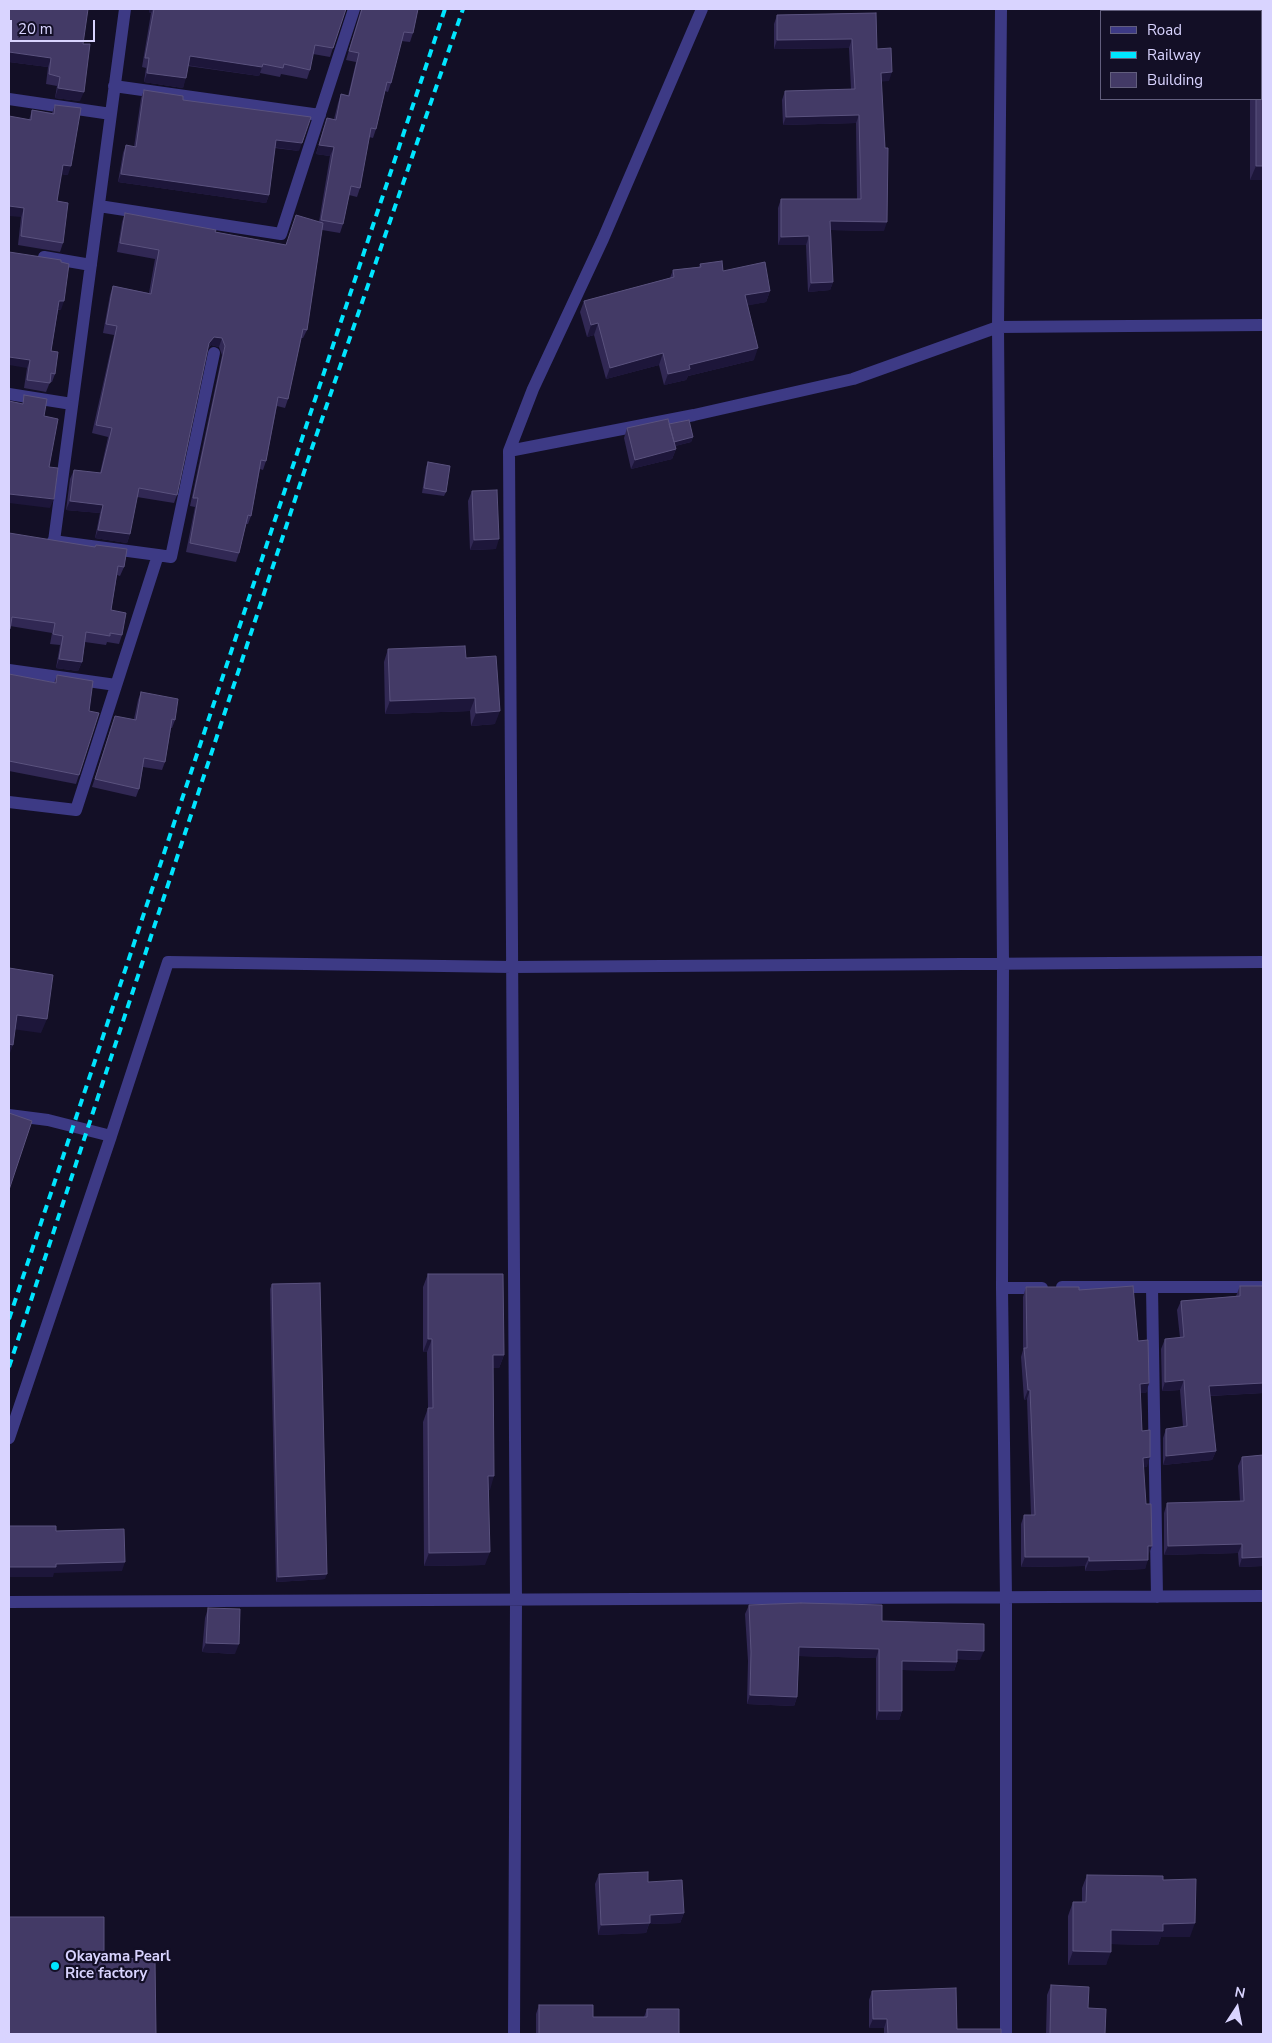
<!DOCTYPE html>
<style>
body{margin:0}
#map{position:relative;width:1272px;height:2043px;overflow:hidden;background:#130f26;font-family:"Nunito Sans",sans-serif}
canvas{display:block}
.frame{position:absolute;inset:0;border:10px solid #d9d4ff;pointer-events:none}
.legend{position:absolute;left:1100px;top:10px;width:162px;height:90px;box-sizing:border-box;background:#130f26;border:1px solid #625e7d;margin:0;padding:6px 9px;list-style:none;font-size:15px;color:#d9d4ff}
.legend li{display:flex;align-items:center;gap:10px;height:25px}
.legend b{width:25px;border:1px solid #625e7d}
.north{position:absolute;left:1212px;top:1983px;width:50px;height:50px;-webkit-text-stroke:4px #130f26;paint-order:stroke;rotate:11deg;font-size:14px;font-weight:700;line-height:20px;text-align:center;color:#d9d4ff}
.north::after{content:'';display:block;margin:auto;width:18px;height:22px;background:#d9d4ff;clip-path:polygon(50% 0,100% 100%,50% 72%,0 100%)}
.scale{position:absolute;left:10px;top:20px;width:85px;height:22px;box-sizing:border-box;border:2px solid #d9d4ff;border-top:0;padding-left:6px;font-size:15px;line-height:18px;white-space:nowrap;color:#d9d4ff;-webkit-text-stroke:4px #130f26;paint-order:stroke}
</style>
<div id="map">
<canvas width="1272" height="2043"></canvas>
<div class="frame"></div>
<ul class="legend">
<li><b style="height:6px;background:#3d3a85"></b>Road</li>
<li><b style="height:6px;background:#00e5ff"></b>Railway</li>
<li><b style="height:14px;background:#433a66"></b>Building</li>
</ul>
<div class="north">N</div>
<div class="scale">20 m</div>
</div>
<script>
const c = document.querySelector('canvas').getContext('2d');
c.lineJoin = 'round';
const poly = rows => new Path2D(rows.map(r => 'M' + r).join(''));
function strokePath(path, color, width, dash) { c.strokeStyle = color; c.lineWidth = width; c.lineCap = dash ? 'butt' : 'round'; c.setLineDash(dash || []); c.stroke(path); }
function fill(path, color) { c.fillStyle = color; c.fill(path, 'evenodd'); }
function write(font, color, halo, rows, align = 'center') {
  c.font = font + ' "Nunito Sans",sans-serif'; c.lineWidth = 4.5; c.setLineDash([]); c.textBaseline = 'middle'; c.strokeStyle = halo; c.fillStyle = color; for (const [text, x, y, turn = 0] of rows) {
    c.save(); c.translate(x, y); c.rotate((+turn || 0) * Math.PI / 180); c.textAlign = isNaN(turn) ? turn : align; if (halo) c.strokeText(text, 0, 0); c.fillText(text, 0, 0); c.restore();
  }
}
const minor = poly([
 [1001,9,998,327,1003,963,1002,1288,1006,1597,1006,2034],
 [114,86,320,115],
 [9,99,111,114],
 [99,206,281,234,354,9],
 [44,257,91,265],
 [9,394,72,404],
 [509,451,694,415,853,379,998,327,1263,325],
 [54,541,125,9],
 [158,555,171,557,214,353],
 [9,670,116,685],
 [9,802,76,810,158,555,53,541],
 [9,1115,48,1120,111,1136,168,962,512,967,1263,962],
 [1062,1287,1263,1287],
 [1152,1287,1157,1597],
 [1002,1288,1042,1288],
 [9,1438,111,1136],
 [9,1602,1263,1596],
 [514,2034,516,1600,509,451,533,389,603,239,702,9]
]);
const rail = poly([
 [9,1319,445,9],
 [9,1367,312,448,463,9]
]);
const wall = poly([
 [150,9,346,9,330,57,313,54,310,70,307,79,281,74,280,77,260,73,259,76,188,66,183,88,144,82,146,68,142,67,151,13,149,12],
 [361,9,418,9,413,33,410,42,401,41,391,83,388,92,385,91,376,129,373,138,369,137,360,188,357,197,349,195,343,224,340,233,322,230,307,330,303,338,301,338,288,399,285,408,277,406,266,461,263,470,260,469,251,516,248,524,246,524,239,553,236,562,186,552,195,507,190,506,222,355,219,347,211,345,208,349,177,495,174,503,137,497,130,534,127,543,95,538,100,513,66,510,70,479,74,470,100,473,108,437,92,433,114,335,103,333,110,295,113,286,149,293,155,259,117,252,122,222,125,213,215,232,286,245,319,222,330,156,316,154,324,127,334,119,338,103,341,94,348,96,356,62,346,60],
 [876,13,877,49,889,81,881,81,884,231,831,230,833,282,830,290,808,292,806,245,778,245,778,208,781,199,857,199,856,123,783,125,782,100,785,91,851,89,849,48,774,49,774,24,777,15],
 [1263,28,1263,180,1250,180,1250,99,1261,99],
 [83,44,80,101,55,98,57,86,46,84,48,67,9,62],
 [144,90,183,100,299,151,275,148,269,195,266,203,118,182,123,153,126,145,134,147,141,98],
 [55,105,68,175,61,174,57,201,63,243,60,252,18,245,21,217,29,120,32,110,52,113],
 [9,252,61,310,58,310,51,351,55,374,52,382,50,382,46,392,24,388,27,368],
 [700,264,723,271,770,291,766,302,748,305,754,360,688,376,686,380,664,385,659,365,606,379,594,335,587,337,580,312,584,301,670,278,673,270,699,267],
 [669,424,693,437,691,442,675,446,676,449,672,459,631,469,624,438,627,428],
 [428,462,446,492,444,496,422,493,426,467],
 [472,491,496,549,470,550,468,501],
 [9,533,124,567,120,576,117,575,111,610,122,635,119,644,107,642,106,645,85,642,82,662,78,671,56,668,60,645,50,644,52,633,10,626,9,632],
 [388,649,466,658,495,724,471,726,470,711,385,714,384,662],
 [9,674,54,683,57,675,79,775,76,784,9,771],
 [141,692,175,720,172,728,171,728,165,762,162,770,143,767,139,789,136,797,92,787,112,725,134,719,138,700],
 [428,1274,504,1355,499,1368,493,1368,490,1490,489,1490,485,1565,424,1566,423,1422,428,1408,427,1352,423,1352,423,1287],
 [272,1284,325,1579,276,1582,270,1289],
 [1240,1286,1263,1286,1263,1393,1210,1396,1216,1451,1212,1460,1163,1465,1163,1438,1166,1429,1183,1427,1180,1390,1162,1391,1161,1349,1165,1339,1180,1338,1177,1310,1181,1301,1236,1296],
 [1026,1287,1079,1290,1138,1341,1149,1383,1146,1393,1140,1393,1142,1431,1147,1467,1143,1467,1148,1555,1145,1569,1085,1571,1085,1566,1021,1567,1021,1524,1024,1515,1031,1515,1027,1399,1024,1400,1021,1357,1023,1350,1023,1297],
 [1263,1455,1263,1566,1239,1567,1238,1553,1164,1555,1164,1513,1167,1503,1240,1501,1238,1466,1242,1457],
 [749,1605,882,1621,980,1660,957,1659,957,1662,954,1671,902,1670,902,1711,899,1720,876,1720,876,1658,799,1656,797,1697,794,1706,747,1704,748,1661,745,1614],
 [208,1608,235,1654,202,1652,205,1618],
 [599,1874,648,1882,684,1913,680,1923,649,1924,646,1933,598,1935,595,1884],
 [1087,1875,1163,1880,1190,1937,1161,1937,1158,1945,1111,1944,1106,1965,1068,1965,1068,1916,1073,1902,1082,1902,1082,1888],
 [1051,1985,1088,2008,1105,2034,1046,2034,1047,1995],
 [872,1991,957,2029,1001,2034,884,2034,884,2028,869,2028,869,2000],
 [539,2005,593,2017,644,2017,647,2009,679,2034,536,2034,536,2014]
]);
const shadedWall = poly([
 [150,9,153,9,151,13,149,12],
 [852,39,849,48,774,49,777,40],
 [9,52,51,58,48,67,9,62],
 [190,56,262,67,259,76,186,65],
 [892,72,889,81,877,82,881,73],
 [147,73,186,78,183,88,144,82],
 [58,88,84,92,80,101,55,98],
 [859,115,856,123,783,125,786,117],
 [276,140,302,143,299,151,273,147],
 [319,145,334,147,330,156,316,154],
 [63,165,71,166,68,175,60,174],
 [1256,166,1263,166,1263,180,1250,180],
 [121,174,269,195,266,203,118,182],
 [9,206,24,208,21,217,9,216],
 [830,221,887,222,884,231,827,230],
 [809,236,806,245,778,245,781,237],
 [833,282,830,290,808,292,811,283],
 [770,291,766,302,741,307,745,295],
 [59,301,64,301,61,310,56,309],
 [598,323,594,335,587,337,591,325],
 [214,337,222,338,219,347,211,345,206,351,209,343],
 [758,348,754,360,688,376,686,380,664,385,668,374,689,365],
 [663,353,659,365,606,379,610,368],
 [9,357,30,360,27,368,9,365],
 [693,437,691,442,671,447,672,442],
 [676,449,672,459,631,469,635,460],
 [9,494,54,499,50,508,9,503],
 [70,501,103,505,100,513,66,510],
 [98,530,130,534,127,543,95,538],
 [499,539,496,549,470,550,474,540],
 [59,659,82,662,78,671,56,668],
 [475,698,470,711,385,714,390,701],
 [500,711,495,724,471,726,476,713],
 [17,1015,47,1019,41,1033,12,1029],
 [9,1044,13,1045,9,1056],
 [428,1339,432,1339,427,1352,423,1352],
 [493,1355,504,1355,499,1368,489,1368],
 [1184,1380,1180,1390,1162,1391,1165,1382],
 [1149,1383,1146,1393,1137,1393,1140,1384],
 [1263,1383,1263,1393,1206,1396,1209,1386],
 [1028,1390,1030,1390,1027,1399,1024,1400],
 [1216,1451,1212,1460,1163,1465,1166,1456],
 [1150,1457,1147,1467,1139,1468,1143,1458],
 [488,1476,494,1476,490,1490,484,1489],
 [1242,1544,1238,1553,1164,1555,1168,1546],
 [1148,1546,1152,1546,1148,1556],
 [490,1552,485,1565,424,1566,429,1553],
 [1025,1557,1089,1557,1085,1566,1021,1567],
 [1263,1557,1263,1566,1239,1567,1242,1558],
 [1148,1560,1145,1569,1085,1571,1089,1561],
 [125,1562,122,1571,54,1573,53,1577,9,1577,9,1567,56,1564],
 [327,1574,325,1579,276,1582,278,1577],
 [206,1643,239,1644,235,1654,202,1652],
 [799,1647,879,1649,876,1658,796,1656],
 [957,1650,984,1651,980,1660,954,1659],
 [902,1661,957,1662,954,1671,899,1670],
 [750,1695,797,1697,794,1706,747,1704],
 [879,1711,902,1711,899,1720,876,1720],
 [684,1913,680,1923,649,1924,646,1933,598,1935,601,1925,650,1915],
 [1195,1923,1190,1937,1161,1937,1158,1945,1106,1944,1111,1930,1163,1924],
 [1073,1951,1111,1952,1106,1965,1068,1965],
 [873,2019,887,2019,884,2028,869,2028]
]);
const building = poly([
 [9,9,88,9,83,44,90,44,84,92,58,88,60,77,49,74,51,58,9,52,9,9],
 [154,9,346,9,333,48,315,45,310,70,284,64,283,68,263,64,262,67,190,56,186,78,147,73,149,58,145,58,154,9],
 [362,9,418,9,413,33,404,32,391,83,387,82,376,129,371,128,360,188,351,186,343,224,321,220,334,147,319,145,327,118,336,120,341,94,349,96,359,53,349,51,362,9],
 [876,13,877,49,891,48,892,72,881,73,885,148,888,148,887,222,830,221,833,282,811,283,809,236,781,237,781,199,861,199,859,115,786,117,785,91,855,89,852,39,777,40,777,15,876,13],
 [1261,28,1263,28,1263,166,1256,166,1256,99,1261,99,1261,28],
 [144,90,183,96,183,100,311,117,302,143,276,140,269,195,121,174,126,145,136,147,144,90],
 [55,105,81,108,71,166,63,165,57,201,68,203,63,243,21,236,24,208,9,206,9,116,31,120,32,110,54,114,55,105],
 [125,213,216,230,215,232,286,245,296,215,323,223,307,330,303,329,288,399,278,397,266,461,261,460,251,516,248,515,239,553,190,543,198,498,193,498,225,346,222,338,214,337,209,343,177,495,139,488,130,534,98,530,103,505,70,501,74,470,101,473,112,428,96,425,117,326,106,324,113,286,151,294,159,250,120,243,125,213],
 [9,252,61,260,61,262,69,264,64,301,59,301,51,351,58,352,55,374,51,373,50,383,27,380,30,360,9,357,9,252],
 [722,261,723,271,765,262,770,291,745,295,758,348,689,365,690,369,668,374,663,353,610,368,598,323,591,325,584,301,674,277,673,270,701,267,700,264,722,261],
 [24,395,47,399,44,416,58,419,49,467,58,468,54,499,9,494,9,401,23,404,24,395],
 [668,419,676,449,635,460,627,428,668,419],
 [689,420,693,437,674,442,669,424,689,420],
 [428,462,450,466,446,492,424,488,428,462],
 [497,490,499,539,474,540,472,491,497,490],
 [9,533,95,547,96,545,127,549,124,567,118,566,111,610,126,613,122,635,110,633,110,636,86,632,82,662,59,659,63,636,53,634,55,623,12,617,10,629,9,629,9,533],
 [465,646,466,658,496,656,500,711,476,713,475,698,390,701,388,649,465,646],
 [9,674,56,683,57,675,93,681,89,711,99,713,79,775,9,761,9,674],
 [141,692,178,699,175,720,172,719,165,762,144,758,139,789,95,779,115,716,136,720,141,692],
 [9,968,53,975,47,1019,17,1015,13,1045,9,1044,9,968],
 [9,1113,32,1121,9,1190,9,1113],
 [428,1274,503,1274,504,1355,493,1355,494,1476,488,1476,490,1552,429,1553,428,1408,433,1408,432,1339,428,1339,428,1274],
 [320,1283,327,1574,278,1577,272,1284,320,1283],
 [1133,1286,1138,1341,1148,1340,1149,1383,1140,1384,1142,1431,1150,1430,1150,1457,1143,1458,1146,1504,1151,1504,1152,1546,1148,1546,1148,1560,1089,1561,1089,1557,1025,1557,1024,1515,1035,1515,1030,1390,1028,1390,1024,1348,1027,1348,1026,1287,1079,1287,1079,1290,1133,1286],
 [1240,1286,1263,1286,1263,1383,1209,1386,1216,1451,1166,1456,1166,1429,1187,1426,1184,1380,1165,1382,1165,1339,1184,1337,1181,1301,1240,1296,1240,1286],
 [1263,1455,1263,1557,1242,1558,1242,1544,1168,1546,1167,1503,1244,1501,1242,1457,1263,1455],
 [9,1526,56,1526,56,1531,124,1529,125,1562,56,1564,56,1567,9,1567,9,1526],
 [801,1603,882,1605,882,1621,984,1624,984,1651,957,1650,957,1662,902,1661,902,1711,879,1711,879,1649,799,1647,797,1697,750,1695,751,1652,749,1605,801,1603],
 [208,1608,240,1609,239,1644,206,1643,208,1608],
 [648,1872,648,1882,682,1880,684,1913,650,1915,650,1923,601,1925,599,1874,648,1872],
 [1087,1875,1163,1876,1163,1880,1196,1879,1195,1923,1163,1924,1163,1931,1111,1930,1111,1952,1073,1951,1073,1902,1086,1902,1087,1875],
 [9,1917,104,1917,104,1958,155,1959,156,2034,9,2034,9,1917],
 [1051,1985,1089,1987,1088,2008,1106,2009,1105,2034,1050,2034,1051,1985],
 [956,1988,957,2029,1001,2029,1001,2034,888,2034,887,2019,873,2019,872,1991,956,1988],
 [539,2005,593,2005,593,2017,647,2017,647,2009,679,2009,679,2034,539,2034,539,2005]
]);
const markers = [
 [55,1966,5,"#00e5ff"]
];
const poiNames = [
 ["Okayama Pearl",65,1957],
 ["Rice factory",65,1974]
];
strokePath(minor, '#3d3a85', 12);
strokePath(rail, '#00e5ff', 4, [8, 6]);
fill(wall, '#312854');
fill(shadedWall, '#1d163a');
fill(building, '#433a66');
strokePath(building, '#5a527e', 1);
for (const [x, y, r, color] of markers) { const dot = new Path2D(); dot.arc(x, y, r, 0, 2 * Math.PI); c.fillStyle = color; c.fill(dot); strokePath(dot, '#130f26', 2); }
write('bold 15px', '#d9d4ff', '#130f26', poiNames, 'left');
</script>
